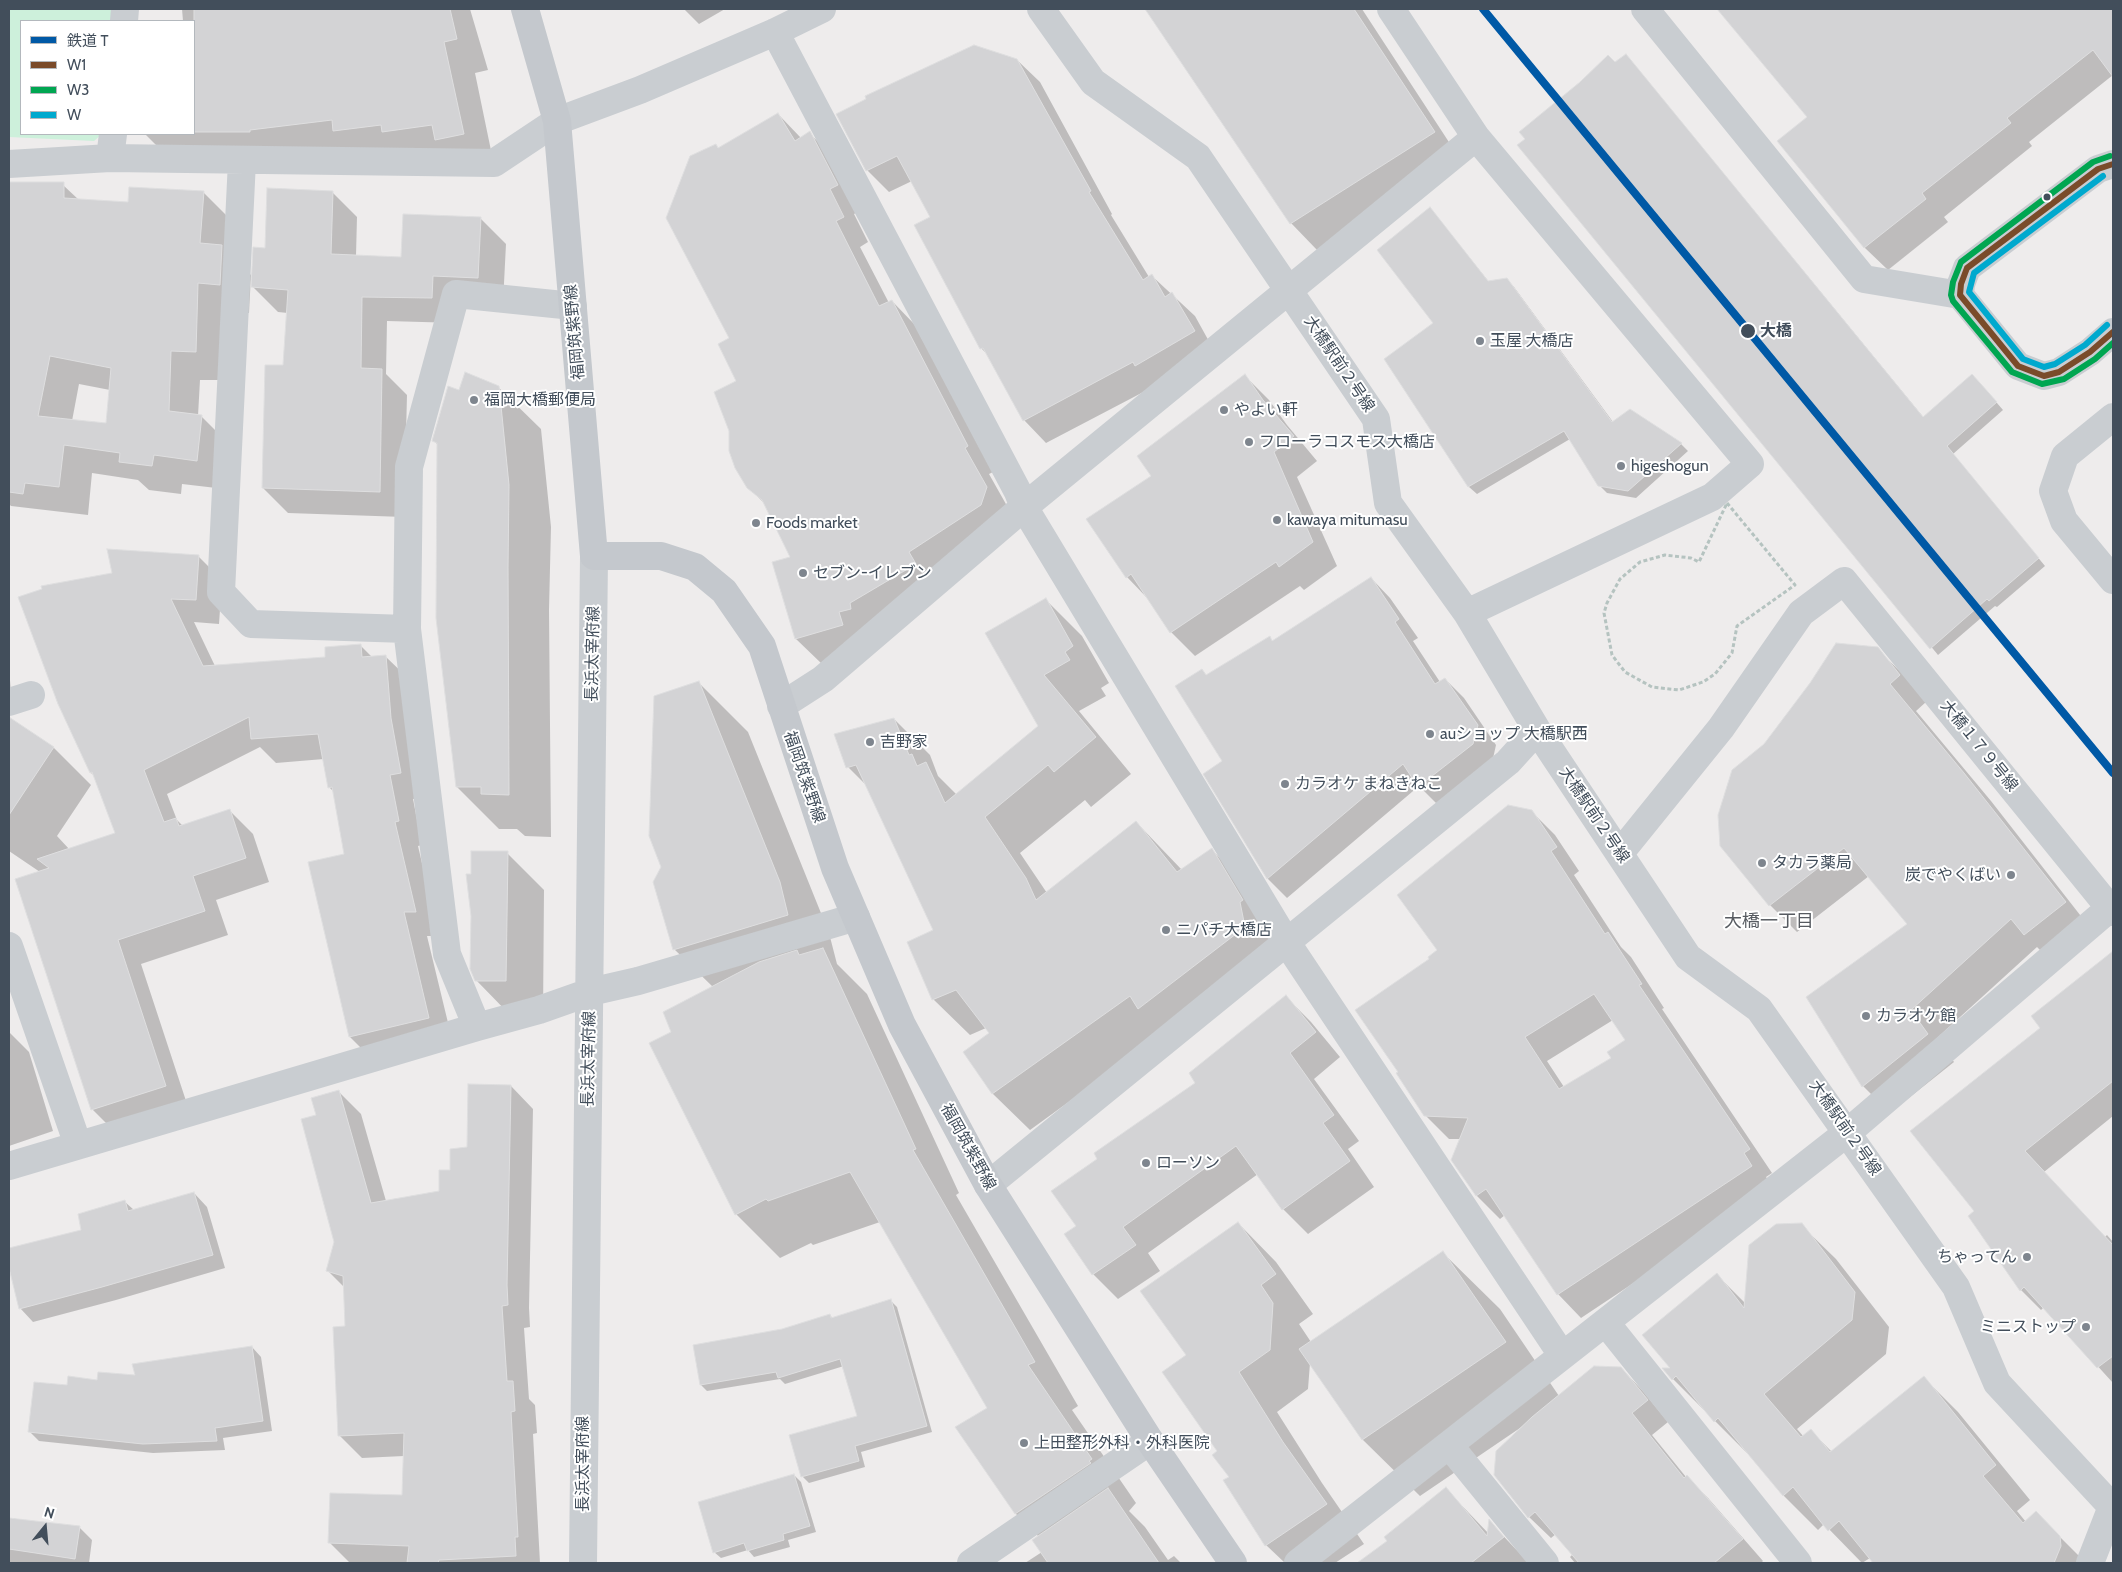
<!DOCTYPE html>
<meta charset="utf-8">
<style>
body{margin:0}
#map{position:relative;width:2122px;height:1572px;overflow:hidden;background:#eeecec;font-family:Cabin,"Noto Sans JP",sans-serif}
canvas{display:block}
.frame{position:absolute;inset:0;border:10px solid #424e5b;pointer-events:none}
.legend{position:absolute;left:20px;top:20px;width:175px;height:115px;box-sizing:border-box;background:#fff;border:1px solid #b3b8bd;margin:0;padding:6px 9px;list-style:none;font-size:15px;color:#424e5b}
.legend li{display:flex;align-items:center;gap:10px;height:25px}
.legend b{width:25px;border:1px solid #b3b8bd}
.north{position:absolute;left:20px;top:1502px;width:50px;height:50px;-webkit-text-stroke:4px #fff;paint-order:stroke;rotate:17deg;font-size:14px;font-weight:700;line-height:20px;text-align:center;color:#424e5b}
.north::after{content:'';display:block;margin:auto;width:18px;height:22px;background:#424e5b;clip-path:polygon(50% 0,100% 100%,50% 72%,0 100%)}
</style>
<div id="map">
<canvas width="2122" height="1572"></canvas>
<div class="frame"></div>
<ul class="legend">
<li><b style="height:6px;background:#0059a6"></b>鉄道 T</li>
<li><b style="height:6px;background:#7a4b2a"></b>W1</li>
<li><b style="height:6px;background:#00a651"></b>W3</li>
<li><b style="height:6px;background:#00a9ce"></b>W</li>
</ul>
<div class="north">N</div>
</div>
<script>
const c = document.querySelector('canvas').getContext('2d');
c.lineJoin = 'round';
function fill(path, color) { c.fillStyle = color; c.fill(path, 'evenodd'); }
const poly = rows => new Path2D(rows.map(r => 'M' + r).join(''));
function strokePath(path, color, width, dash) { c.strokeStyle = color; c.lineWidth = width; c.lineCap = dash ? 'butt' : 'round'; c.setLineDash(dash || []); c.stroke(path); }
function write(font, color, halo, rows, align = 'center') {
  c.font = font + ' Cabin,"Noto Sans JP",sans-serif'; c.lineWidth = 4; c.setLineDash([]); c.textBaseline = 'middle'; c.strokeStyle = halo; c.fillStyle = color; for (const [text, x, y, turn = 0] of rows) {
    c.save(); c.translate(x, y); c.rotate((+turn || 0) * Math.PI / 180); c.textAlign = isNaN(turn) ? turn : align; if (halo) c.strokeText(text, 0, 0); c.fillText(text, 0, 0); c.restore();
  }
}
const green = poly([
 [9,9,114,9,114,21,21,21,21,134,102,134,94,141,9,137]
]);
const shadow = poly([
 [182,9,470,9,488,70,475,73,494,165,174,163,145,134,194,134,194,21,183,21],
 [684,9,725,9,699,24],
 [1146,9,1362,9,1460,159,1317,250,1291,223],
 [1719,9,1951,9,1955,14,1961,9,2113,9,2113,75,2029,142,2032,146,1944,217,1948,222,1888,270,1865,248,1779,141,1809,117],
 [1017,60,1040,82,1112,214,1111,215,1149,277,1152,276,1195,316,1216,354,1046,443,1024,420,990,357,981,348,931,217,912,181,889,192,867,170],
 [1633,63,1924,418,1979,382,2003,410,1953,454,2045,566,1997,607,1995,606,1938,655,1519,145,1615,64],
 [778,114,801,138,809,133,835,158,862,210,854,214,868,242,860,247,889,303,892,301,917,327,993,472,989,474,1011,513,822,664,796,639,792,558,766,505,748,487,738,381,730,339,719,149],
 [9,183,63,185,79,200,129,203,203,192,232,221,230,254,251,275,249,313,226,312,225,380,200,380,198,416,201,416,230,445,225,489,182,484,181,494,149,490,138,480,92,473,88,515,11,506,9,504],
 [79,384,110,390,107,425,72,421],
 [332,192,357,217,356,256,402,258,480,218,506,244,503,303,458,301,457,323,387,321,386,374,407,395,404,517,288,513,263,488,285,367,288,313,278,312,253,287,266,249],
 [1430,208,1489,282,1506,280,1514,287,1613,422,1681,444,1688,451,1636,498,1607,493,1599,485,1570,439,1477,494,1469,487,1386,359,1434,324],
 [1245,376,1269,400,1287,425,1317,461,1297,477,1337,566,1304,590,1300,586,1195,656,1171,632,1150,601,1127,577,1153,476],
 [498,387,541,429,551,527,549,610,551,837,525,836,517,829,499,829,457,787,438,445,434,441,459,392],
 [198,556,222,580,219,624,194,622,215,666,327,658,360,645,373,658,386,657,410,680,425,797,413,799,422,845,418,846,439,936,427,936,450,1031,374,1061,350,1037,309,863,346,855,334,792,329,787,324,759,276,763,260,747,167,794,177,820,183,826,229,810,253,834,269,882,216,900,228,935,141,964,189,1110,116,1133,92,1109,40,872,9,851,9,718,54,748,91,785,57,836,70,850,117,834,95,776,91,773,113,574],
 [1371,578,1390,598,1418,638,1413,641,1440,682,1445,679,1464,698,1496,745,1492,763,1438,805,1419,786,1287,898,1268,879,1205,774,1224,761,1202,670,1207,676,1269,638,1273,642],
 [1045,599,1082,636,1109,683,1101,688,1106,696,1079,711,1131,774,1091,807,1085,800,1020,853,1047,893,1136,822,1182,870,1212,850,1248,886,1278,936,1164,1033,1030,1130,993,1094,964,1053,991,1034,986,1028,970,1035,933,999,935,931,868,787,848,767,894,719,930,755,938,776,957,795,1040,726],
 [1877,649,1905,676,1926,702,1916,711,1991,801,2091,929,2051,961,2037,947,1937,1038,1954,1062,1890,1113,1863,1086,1807,997,1909,924,1869,876,1797,932,1770,905,1721,845],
 [9,667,12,706,9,706],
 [699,683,748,732,829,933,837,964,867,994,959,1193,956,1195,1078,1406,1072,1410,1136,1503,1129,1511,1145,1527,1168,1560,1174,1556,1181,1563,1025,1563,1042,1552,1039,1537,1016,1514,988,1409,880,1222,813,1245,811,1243,780,1258,736,1214,673,1033,713,987,674,949,663,868],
 [1531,811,1555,835,1579,871,1574,875,1621,947,1631,957,1664,1008,1662,1009,1772,1173,1766,1177,1775,1189,1581,1318,1558,1294,1505,1215,1500,1219,1477,1196,1452,1160,1461,1139,1449,1139,1425,1115,1431,960,1439,951],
 [1613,1020,1627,1040,1612,1059,1564,1087,1547,1061],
 [507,853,544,890,543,1018,513,1018,476,980,472,876],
 [2113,952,2113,1116,2044,1172,2105,1237,2107,1235,2113,1242,2113,1383,2044,1307,2041,1310,2021,1290,1976,1212,2042,1028,2032,1016],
 [1286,997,1311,1022,1340,1057,1314,1079,1359,1141,1348,1149,1374,1187,1308,1234,1283,1209,1258,1174,1148,1253,1160,1271,1118,1299,1093,1274,1078,1226,1099,1159,1197,1083],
 [9,1032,29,1052,53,1131,9,1146],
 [511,1086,533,1109,529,1308,530,1327,524,1328,529,1399,535,1405,537,1433,533,1434,540,1563,350,1563,330,1543,403,1496,404,1456,362,1458,339,1435,346,1327,345,1288,328,1271,335,1242,318,1116,339,1092,361,1114,386,1201,440,1192,451,1171],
 [194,1193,207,1207,225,1268,116,1300,33,1322,20,1308,9,1263,9,1250,82,1231,125,1202,134,1210],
 [1238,1223,1276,1262,1313,1314,1299,1324,1311,1342,1443,1253,1500,1309,1559,1396,1621,1368,1642,1390,1668,1422,1652,1435,1686,1477,1708,1498,1763,1561,1761,1563,1682,1563,1628,1506,1599,1531,1624,1563,1575,1563,1570,1557,1573,1554,1556,1534,1551,1538,1529,1517,1495,1475,1523,1426,1420,1496,1363,1440,1310,1363,1308,1389,1277,1412,1322,1483,1364,1544,1335,1563,1285,1563,1266,1545,1230,1477,1219,1451,1188,1355],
 [1801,1225,1836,1259,1889,1327,1886,1354,1797,1429,1804,1437,1811,1431,1832,1452,1924,1378,1958,1412,2030,1500,2017,1511,2026,1522,2036,1513,2086,1563,1875,1563,1870,1558,1862,1563,1824,1524,1818,1530,1783,1495,1749,1455,1673,1379,1672,1370,1717,1275,1746,1304],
 [890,1300,897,1307,932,1432,861,1452,865,1467,809,1483,802,1476,858,1417,844,1366,785,1384,780,1379,707,1391,701,1385,694,1346,783,1330,830,1315,833,1319],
 [252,1347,261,1357,272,1431,223,1438,225,1450,153,1453,39,1441,29,1431,68,1387,137,1377],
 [794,1475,801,1482,816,1532,788,1540,790,1547,754,1557,748,1550,721,1558,714,1552],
 [1446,1489,1489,1534,1490,1522,1529,1563,1359,1563,1389,1541],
 [9,1518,79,1527,92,1540,89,1563,9,1563]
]);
const building = poly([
 [194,9,450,9,457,39,444,42,464,134,435,140,432,125,382,132,381,125,333,131,332,120,250,130,250,132,194,132,194,9],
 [1145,9,1354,9,1435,132,1290,224,1145,9],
 [1717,9,2113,9,2113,77,2093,50,2007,118,2011,123,1922,193,1926,199,1864,248,1777,141,1807,117,1717,9],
 [974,45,1017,59,1091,191,1089,192,1143,280,1152,274,1165,297,1172,292,1195,331,1135,366,1133,362,1023,421,983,348,980,349,914,225,930,217,897,156,866,171,836,114,866,99,865,96,974,45],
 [1626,54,1923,417,1972,374,1997,402,1947,446,2039,558,1989,601,1987,599,1930,649,1517,145,1525,139,1519,132,1580,82,1608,55,1615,62,1626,54],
 [778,113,795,141,810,131,838,185,830,189,844,217,836,221,879,306,892,300,968,446,965,448,987,487,981,505,909,552,916,564,850,603,851,609,839,612,843,625,795,639,772,562,790,557,762,500,747,488,735,468,729,451,729,431,714,392,736,381,718,344,729,338,666,218,690,156,716,144,718,148,778,113],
 [9,182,64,182,64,198,128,202,129,187,204,191,200,243,222,245,220,285,198,283,196,352,171,351,169,411,202,415,197,461,154,455,152,466,119,462,120,453,64,445,59,487,25,483,23,494,9,492,9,182],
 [50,356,111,368,106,423,38,416,50,356],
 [267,188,333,191,331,254,401,257,403,214,481,217,478,278,433,276,432,298,362,297,361,368,382,369,380,492,262,488,265,365,283,365,288,290,251,287,253,247,265,248,267,188],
 [1430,207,1488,281,1507,278,1612,422,1630,409,1682,443,1628,491,1598,486,1564,431,1468,487,1384,359,1433,323,1377,250,1430,207],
 [465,372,499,386,509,485,508,567,509,795,481,794,481,787,456,787,436,618,437,443,432,441,448,386,459,390,465,372],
 [1245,374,1263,400,1294,436,1274,452,1313,542,1279,567,1276,562,1170,633,1131,574,1126,578,1086,519,1151,476,1137,456,1245,374],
 [107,549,199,555,196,600,171,599,203,666,325,657,325,647,361,644,362,657,386,655,391,718,401,773,390,775,399,821,395,822,416,912,404,912,429,1018,349,1037,308,862,344,854,332,787,328,788,318,734,251,739,249,717,144,770,164,822,176,818,179,826,230,809,246,858,193,876,205,911,118,940,166,1086,91,1110,15,879,49,868,37,859,115,833,92,772,90,773,58,704,18,597,42,589,41,586,112,573,107,549],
 [1371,577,1399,619,1395,622,1435,684,1445,678,1478,725,1473,744,1418,787,1403,764,1267,879,1203,774,1222,761,1175,686,1202,669,1206,675,1270,636,1272,641,1371,577],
 [1046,598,1073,646,1065,652,1070,660,1044,675,1096,737,1054,772,1048,765,985,817,1026,878,1036,900,1136,821,1177,872,1212,848,1243,900,1240,902,1245,927,1138,1009,1130,996,992,1094,963,1052,989,1033,956,990,932,1000,907,942,933,930,856,765,846,768,834,734,894,718,909,755,912,754,917,766,926,762,945,803,1038,726,985,633,1046,598],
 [1836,643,1878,647,1900,675,1890,684,1964,773,2066,902,2024,935,2011,919,1911,1010,1928,1034,1862,1087,1806,997,1907,924,1844,848,1769,906,1720,846,1718,815,1732,770,1764,744,1810,683,1836,643],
 [699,681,780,882,788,915,673,950,653,882,661,867,649,836,654,696,699,681],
 [9,717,54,747,9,815,9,717],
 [1508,805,1532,810,1557,847,1551,851,1605,934,1608,932,1642,984,1639,985,1750,1149,1744,1153,1752,1166,1557,1295,1486,1189,1476,1196,1451,1160,1468,1118,1424,1116,1396,1073,1398,1072,1355,1010,1429,959,1428,957,1437,950,1397,895,1508,805],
 [1594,994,1625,1040,1607,1052,1611,1058,1559,1089,1525,1037,1594,994],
 [471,851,508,851,506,981,475,981,470,969,471,916,466,874,471,874,471,851],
 [823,948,916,1149,913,1150,1035,1362,1028,1365,1092,1459,1089,1461,1091,1463,1015,1514,955,1427,987,1408,850,1172,768,1201,766,1199,735,1215,649,1043,671,1032,663,1012,759,962,797,950,799,955,823,948],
 [2113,951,2113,1081,2025,1151,2113,1245,2113,1356,2097,1368,2024,1287,2020,1291,1968,1216,1974,1211,1910,1131,2040,1028,2031,1016,2113,951],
 [1286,995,1316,1032,1290,1053,1334,1115,1323,1123,1350,1161,1282,1210,1236,1146,1123,1227,1136,1245,1092,1275,1064,1234,1076,1226,1051,1191,1097,1159,1094,1153,1195,1083,1189,1073,1286,995],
 [468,1084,511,1085,507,1285,508,1305,502,1306,507,1381,513,1381,515,1411,511,1412,518,1537,515,1537,516,1556,439,1560,438,1563,407,1563,409,1546,328,1543,330,1493,402,1495,404,1433,338,1436,333,1327,345,1326,343,1276,326,1271,334,1242,301,1119,316,1115,311,1098,339,1090,371,1203,439,1191,439,1170,450,1170,450,1149,467,1147,468,1084],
 [194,1192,213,1255,102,1287,19,1309,9,1268,9,1248,81,1230,78,1214,125,1200,128,1211,194,1192],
 [1238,1222,1276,1274,1261,1285,1273,1303,1270,1350,1239,1372,1283,1442,1327,1504,1265,1546,1223,1480,1229,1477,1212,1455,1217,1451,1162,1372,1186,1355,1140,1291,1238,1222],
 [1802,1223,1855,1292,1852,1320,1764,1394,1801,1437,1811,1429,1830,1452,1924,1376,1996,1465,1983,1476,2023,1523,2036,1511,2060,1536,2061,1546,2054,1563,1873,1563,1839,1521,1828,1531,1793,1487,1783,1496,1718,1418,1714,1422,1676,1376,1672,1380,1662,1368,1670,1368,1642,1335,1717,1273,1744,1308,1749,1245,1776,1224,1802,1223],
 [1443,1251,1506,1342,1362,1440,1299,1349,1443,1251],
 [891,1299,927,1426,855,1446,859,1461,801,1477,789,1435,857,1416,840,1359,778,1378,776,1372,700,1385,693,1345,782,1329,830,1314,831,1318,891,1299],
 [252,1346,263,1421,215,1428,217,1441,143,1444,28,1432,34,1382,67,1385,68,1376,97,1380,98,1372,135,1375,132,1364,252,1346],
 [1594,1366,1621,1367,1648,1400,1632,1413,1684,1478,1687,1475,1743,1539,1714,1563,1579,1563,1535,1512,1528,1518,1494,1475,1496,1451,1532,1417,1594,1366],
 [794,1474,810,1526,783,1534,784,1540,747,1551,744,1543,713,1553,698,1502,794,1474],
 [1446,1487,1487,1536,1489,1519,1504,1537,1471,1563,1357,1563,1387,1541,1384,1537,1446,1487],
 [1108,1488,1159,1563,1048,1563,1032,1540,1108,1488],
 [9,1518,80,1526,75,1559,9,1549,9,1518]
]);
const path = poly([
 [1727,503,1795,585,1737,626,1732,653,1715,674,1703,682,1679,690,1652,687,1625,672,1612,655,1604,613,1607,603,1620,579,1640,562,1665,555,1691,558,1699,562,1727,503]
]);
const minor = poly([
 [1041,9,1093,82,1198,157,1376,419,1388,503,1467,613,1537,730,1688,957,1759,1009,1956,1287,1997,1383,2113,1508],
 [1391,9,1476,137,1750,464,1712,497,1467,613],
 [1645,9,1864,279,1960,295],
 [124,21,125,9],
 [775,32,1018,492,1024,507,1287,943,1562,1355],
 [110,158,113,134],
 [242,161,221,592,251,624,407,629],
 [9,164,110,158,494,163,557,121,640,90,775,32,822,9],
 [2113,164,2098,169,1967,268,1961,284,1960,295,2018,366,2044,376,2059,372,2090,352,2113,332],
 [2113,417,2065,456,2053,491,2064,521,2113,580],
 [9,702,31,695],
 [781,706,823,679,1024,507,1476,137],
 [1620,853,1721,728,1801,613,1844,581,2113,912],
 [9,946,78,1145],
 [477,1027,447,954,407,629,409,467,456,294,573,306],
 [9,1166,477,1027,539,1010,590,992,638,981,856,917],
 [988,1185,1508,762,1537,730],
 [1606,1323,1798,1563],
 [1449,1445,1545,1563],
 [583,1563,594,556],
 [971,1563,1150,1441],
 [1298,1563,1848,1132,2110,908],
 [2090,1563,2113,1504]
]);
const major = poly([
 [525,9,557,121,594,556,661,556,695,567,724,591,762,646,835,868,902,1025,988,1185,1150,1441,1233,1563]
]);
const bus1 = poly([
 [2113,164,2098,169,1967,268,1961,284,1960,295,2018,366,2044,376,2059,372,2090,352,2113,332]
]);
const bus2 = poly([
 [2110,156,2093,162,1961,262,1953,282,1951,295,1953,301,2012,372,2042,384,2064,379,2095,359,2113,343]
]);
const bus3 = poly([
 [2103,176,1974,273,1969,292,2023,359,2044,367,2055,364,2085,345,2107,325]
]);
const rail1 = poly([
 [1483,9,2113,773]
]);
const markers = [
 [2047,197,4.5,"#424e5b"],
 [1748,331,8,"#424e5b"],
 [1480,341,5,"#7e858e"],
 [474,400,5,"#7e858e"],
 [1224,410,5,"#7e858e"],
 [1249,442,5,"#7e858e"],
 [1621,466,5,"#7e858e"],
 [1277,520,5,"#7e858e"],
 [756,523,5,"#7e858e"],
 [803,573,5,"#7e858e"],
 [1430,734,5,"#7e858e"],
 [870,742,5,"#7e858e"],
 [1285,784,5,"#7e858e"],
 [1762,863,5,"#7e858e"],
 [2011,875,5,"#7e858e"],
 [1166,930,5,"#7e858e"],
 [1866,1016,5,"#7e858e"],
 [1146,1163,5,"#7e858e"],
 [2027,1257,5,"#7e858e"],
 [2086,1327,5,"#7e858e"],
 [1024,1443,5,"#7e858e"]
];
const stopNames = [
 ["大橋",1760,331]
];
const streetNames = [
 ["福岡筑紫野線",575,332,-95],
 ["大橋駅前２号線",1339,364,56],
 ["長浜太宰府線",593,654,-89],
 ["大橋１７９号線",1979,746,51],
 ["福岡筑紫野線",804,777,71],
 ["大橋駅前２号線",1594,815,56],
 ["長浜太宰府線",589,1059,-89],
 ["大橋駅前２号線",1845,1128,55],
 ["福岡筑紫野線",968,1147,61],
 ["長浜太宰府線",583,1464,-90]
];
const poiNames = [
 ["玉屋 大橋店",1490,341],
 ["福岡大橋郵便局",484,400],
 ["やよい軒",1234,410],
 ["フローラコスモス大橋店",1259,442],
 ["higeshogun",1631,466],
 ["kawaya mitumasu",1287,520],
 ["Foods market",766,523],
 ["セブン-イレブン",813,573],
 ["auショップ 大橋駅西",1440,734],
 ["吉野家",880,742],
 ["カラオケ まねきねこ",1295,784],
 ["タカラ薬局",1772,863],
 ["炭でやくばい",2001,875,"right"],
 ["ニパチ大橋店",1176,930],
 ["カラオケ館",1876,1016],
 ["ローソン",1156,1163],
 ["ちゃってん",2017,1257,"right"],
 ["ミニストップ",2076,1327,"right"],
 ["上田整形外科・外科医院",1034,1443]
];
const neighbourhoodNames = [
 ["大橋一丁目",1769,922]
];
fill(green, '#cdf0db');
fill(shadow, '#0003');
fill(building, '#d3d3d5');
strokePath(building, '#dededf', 1);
strokePath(path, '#b5c3c0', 3, [4, 2.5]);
strokePath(minor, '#c9cdd1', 28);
strokePath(major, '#c4c8cd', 28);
strokePath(bus1, '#7a4b2a', 6);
strokePath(bus2, '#00a651', 6);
strokePath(bus3, '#00a9ce', 6);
strokePath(rail1, '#0059a6', 8);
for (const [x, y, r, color] of markers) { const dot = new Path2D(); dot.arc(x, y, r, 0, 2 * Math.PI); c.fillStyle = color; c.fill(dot); strokePath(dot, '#fff', 2); }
write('bold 16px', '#424e5b', '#fff', stopNames, 'left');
write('16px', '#424e5b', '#fff', streetNames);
write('16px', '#424e5b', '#fff', poiNames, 'left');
write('18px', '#575b61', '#fff', neighbourhoodNames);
</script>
